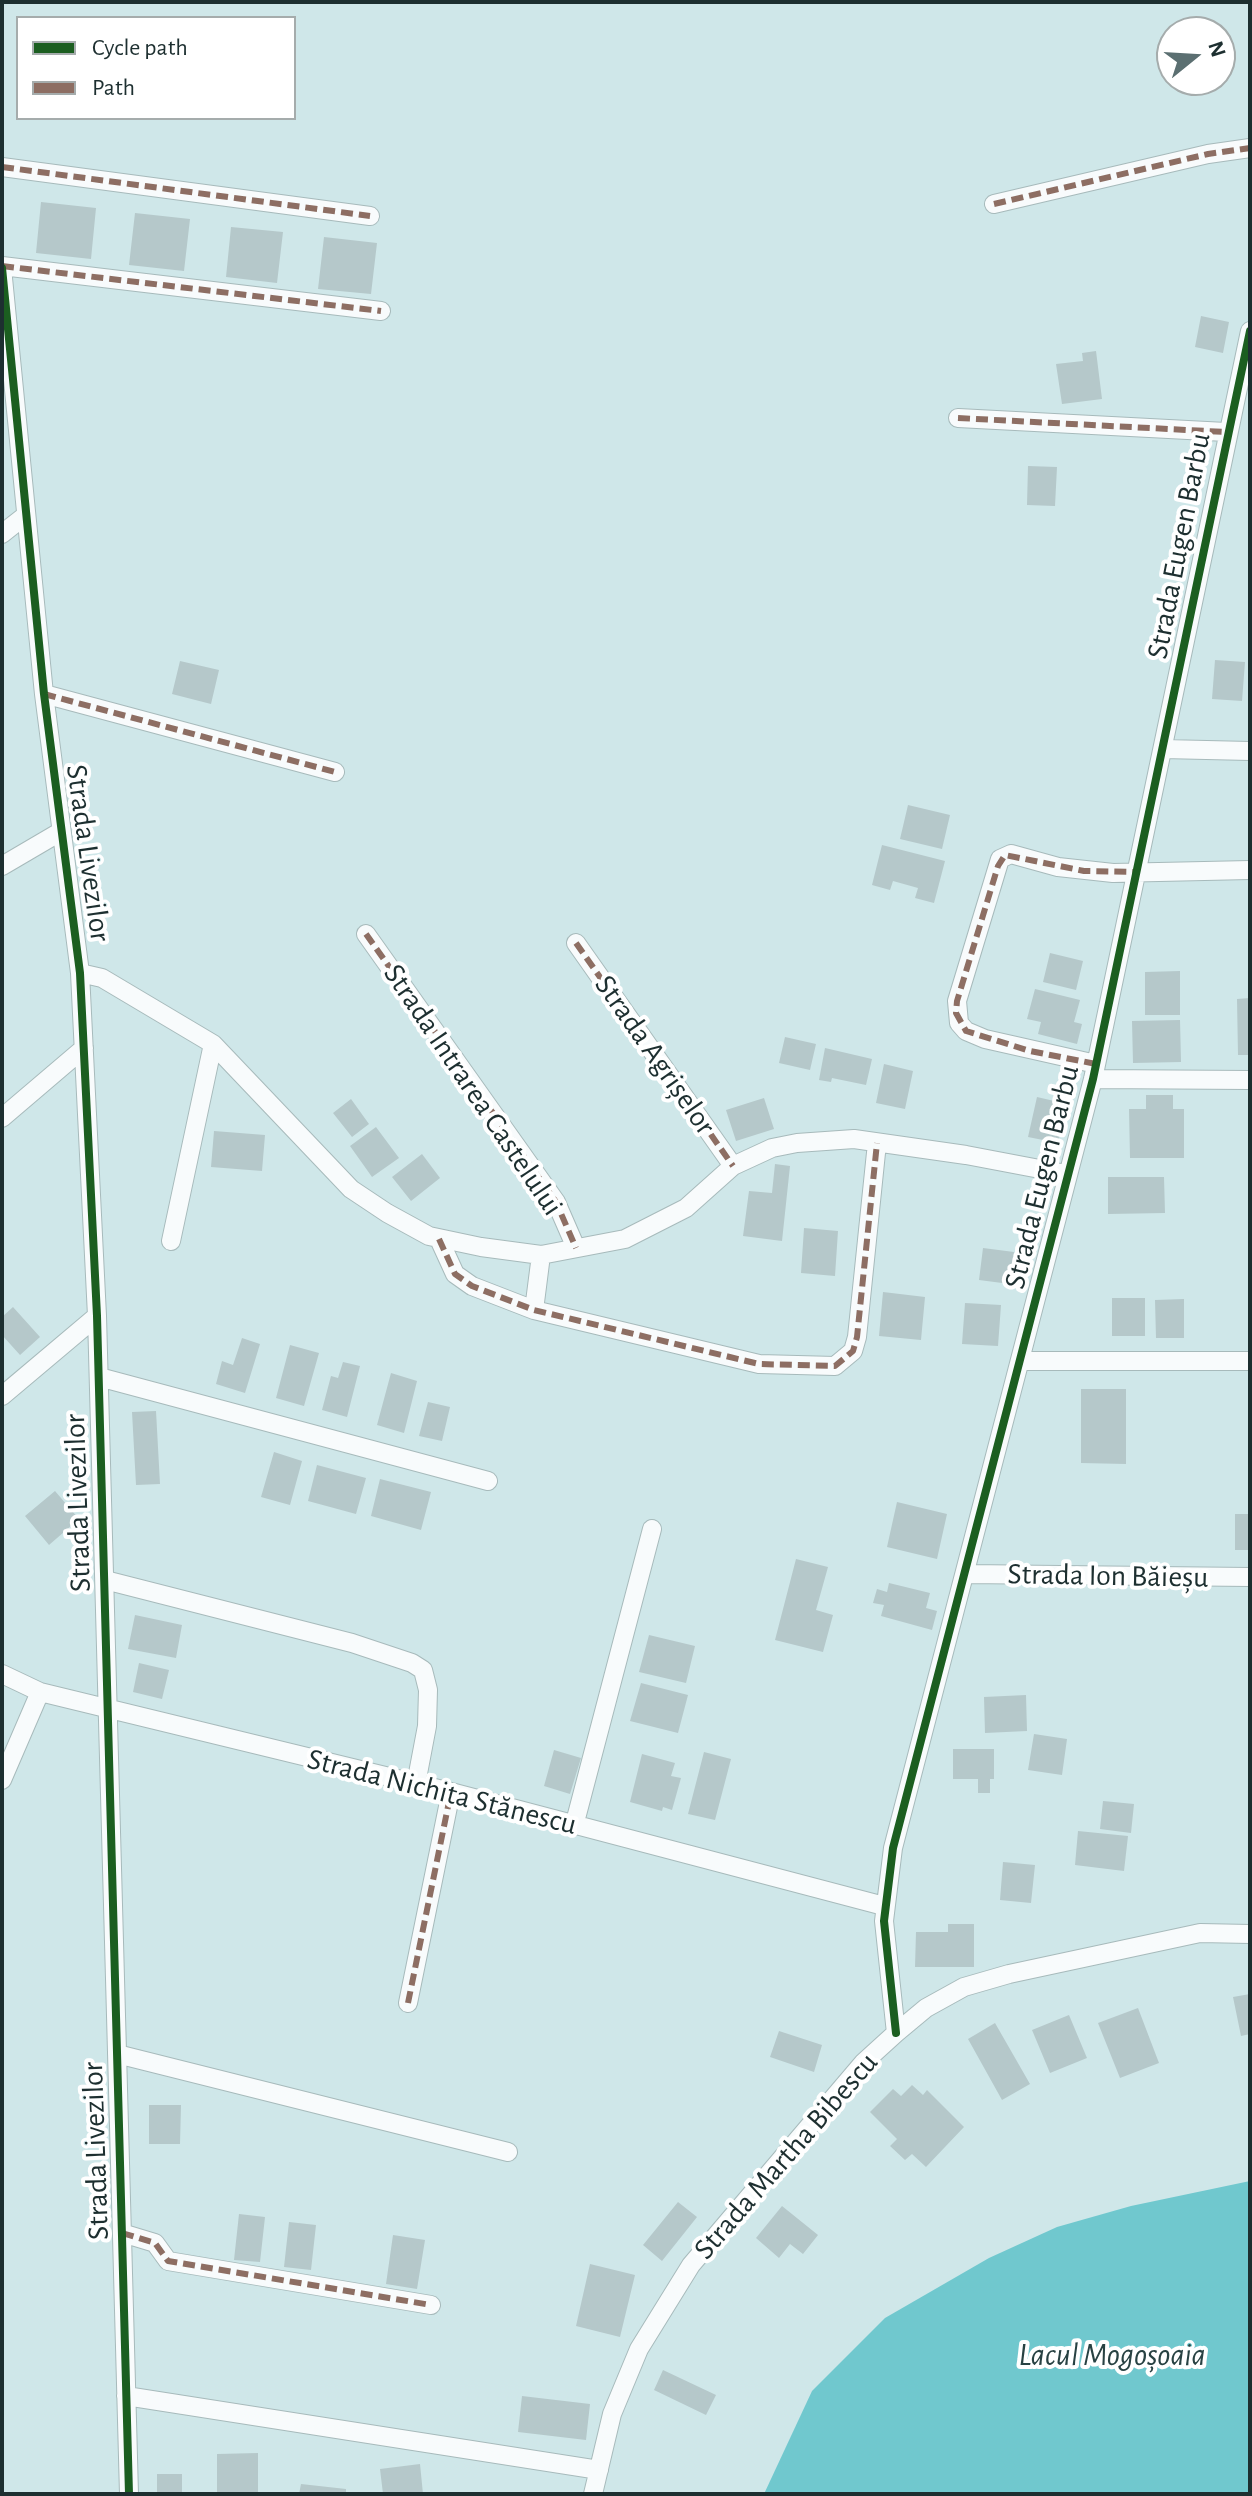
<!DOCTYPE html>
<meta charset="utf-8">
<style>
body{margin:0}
#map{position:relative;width:1252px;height:2496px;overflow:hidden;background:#cfe7e9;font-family:"Alegreya Sans",sans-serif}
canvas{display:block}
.frame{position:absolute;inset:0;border:4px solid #1d2f30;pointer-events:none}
.legend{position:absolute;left:16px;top:16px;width:280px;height:104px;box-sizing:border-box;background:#fff;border:2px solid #a5acac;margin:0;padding:10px 14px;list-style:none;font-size:24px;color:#1d2f30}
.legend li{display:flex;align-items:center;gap:16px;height:40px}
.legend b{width:40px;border:2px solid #a5acac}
.north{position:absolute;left:1156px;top:16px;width:80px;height:80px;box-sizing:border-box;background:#fff;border:2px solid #a5acac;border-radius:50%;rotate:72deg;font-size:22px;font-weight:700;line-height:32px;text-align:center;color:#1d2f30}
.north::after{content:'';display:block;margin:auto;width:28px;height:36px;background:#5b6f71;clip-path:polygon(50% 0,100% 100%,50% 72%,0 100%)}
</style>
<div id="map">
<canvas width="1252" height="2496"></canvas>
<div class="frame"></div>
<ul class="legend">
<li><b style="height:10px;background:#1b5e20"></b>Cycle path</li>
<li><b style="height:10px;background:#8d6e63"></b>Path</li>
</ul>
<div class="north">N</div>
</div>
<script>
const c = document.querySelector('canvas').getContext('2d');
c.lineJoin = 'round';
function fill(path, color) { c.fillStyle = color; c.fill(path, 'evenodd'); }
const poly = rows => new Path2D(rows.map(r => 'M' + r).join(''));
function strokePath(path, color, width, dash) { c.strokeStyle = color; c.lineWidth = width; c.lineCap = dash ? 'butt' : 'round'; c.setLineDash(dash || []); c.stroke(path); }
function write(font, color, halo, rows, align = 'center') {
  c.font = font + ' "Alegreya Sans",sans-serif'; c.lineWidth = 8; c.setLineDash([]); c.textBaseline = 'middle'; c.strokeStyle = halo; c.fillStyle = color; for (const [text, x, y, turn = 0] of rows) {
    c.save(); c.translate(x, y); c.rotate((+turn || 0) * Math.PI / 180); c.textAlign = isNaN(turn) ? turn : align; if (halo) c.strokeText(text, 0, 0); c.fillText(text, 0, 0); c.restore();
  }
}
const water = poly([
 [1250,2181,1250,2494,764,2494,812,2391,885,2318,989,2258,1057,2227,1131,2206]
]);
const building = poly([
 [41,202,96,208,91,259,36,253],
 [135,213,190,219,184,271,129,265],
 [231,227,283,232,277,283,226,277],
 [324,237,377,243,371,294,318,289],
 [1201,316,1229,322,1223,353,1195,347],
 [1096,351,1102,399,1062,404,1056,364,1083,361,1082,353],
 [1028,466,1057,467,1055,506,1027,505],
 [1215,660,1245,662,1242,701,1212,699],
 [180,661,219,670,211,704,172,694],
 [908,805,950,815,942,849,900,839],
 [882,845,945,861,934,903,915,898,918,888,893,881,890,890,872,885],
 [1050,953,1083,961,1076,990,1043,982],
 [1180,971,1180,1015,1145,1015,1145,972],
 [1035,989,1080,1000,1074,1022,1082,1024,1077,1044,1038,1034,1041,1022,1027,1019],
 [1250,998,1250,1055,1238,1055,1237,999],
 [1180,1020,1181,1062,1133,1063,1132,1021],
 [785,1037,816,1044,810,1070,779,1063],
 [825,1048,872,1059,866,1085,832,1078,831,1082,819,1080],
 [884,1064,913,1071,905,1109,876,1103],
 [1146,1095,1173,1095,1173,1109,1184,1109,1184,1158,1130,1158,1129,1109,1146,1109],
 [1037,1097,1067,1104,1058,1143,1028,1137],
 [764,1098,774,1129,736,1141,726,1110],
 [351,1099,369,1124,352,1137,333,1113],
 [376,1127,399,1158,372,1177,350,1146],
 [214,1131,265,1135,262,1171,211,1167],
 [422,1154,440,1178,411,1201,392,1177],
 [775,1164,790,1166,782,1241,743,1236,749,1191,772,1193],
 [1108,1177,1164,1177,1165,1213,1108,1214],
 [804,1228,838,1231,835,1276,801,1273],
 [983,1248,1014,1252,1010,1284,979,1280],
 [883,1292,925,1297,921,1340,879,1336],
 [1112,1298,1145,1298,1145,1336,1112,1336],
 [1184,1299,1184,1338,1156,1338,1155,1300],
 [965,1303,1001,1305,998,1346,962,1344],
 [13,1307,40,1337,20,1355,2,1335,2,1317],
 [242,1338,260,1344,245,1393,216,1384,222,1361,233,1365],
 [290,1345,319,1353,304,1406,276,1398],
 [343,1362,360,1366,347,1417,322,1410,331,1376,338,1378],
 [391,1373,417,1381,404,1433,377,1425],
 [1081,1389,1126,1389,1126,1464,1081,1463],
 [428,1402,450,1407,442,1441,419,1436],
 [156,1411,160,1484,136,1485,132,1412],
 [274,1452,302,1461,290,1505,261,1497],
 [317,1465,366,1478,356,1514,308,1501],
 [380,1479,431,1492,421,1530,371,1516],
 [55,1491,79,1519,49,1545,25,1516],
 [897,1502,947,1514,937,1559,887,1547],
 [1235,1514,1250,1514,1250,1550,1235,1550],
 [796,1559,828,1567,816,1610,833,1615,823,1652,775,1640],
 [889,1583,930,1593,926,1608,937,1611,932,1630,881,1616,884,1605,873,1603,877,1589,887,1592],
 [135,1615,182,1625,176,1658,128,1649],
 [649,1635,695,1646,686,1683,639,1672],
 [139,1663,169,1670,162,1699,133,1692],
 [641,1683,688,1695,678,1733,630,1721],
 [1026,1695,1027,1731,985,1733,984,1697],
 [1034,1734,1067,1739,1062,1775,1028,1770],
 [953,1749,994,1749,994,1779,990,1779,990,1793,978,1793,978,1779,953,1779],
 [554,1750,581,1758,570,1794,544,1786],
 [704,1752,731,1759,715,1820,688,1814],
 [642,1754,675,1763,671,1776,681,1778,672,1810,663,1807,662,1811,630,1802],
 [1103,1801,1134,1804,1131,1833,1100,1829],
 [1078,1831,1128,1836,1124,1871,1075,1865],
 [1003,1862,1035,1865,1031,1903,1000,1900],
 [948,1924,974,1924,974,1967,915,1967,916,1932,948,1932],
 [1250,1994,1250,2034,1241,2036,1233,1997],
 [1138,2008,1159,2063,1120,2078,1098,2023],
 [1069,2015,1087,2058,1050,2073,1032,2030],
 [995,2023,1030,2084,1002,2100,968,2039],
 [779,2031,822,2045,814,2072,770,2057],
 [912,2085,923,2095,927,2090,964,2127,926,2167,912,2154,905,2160,890,2146,897,2139,870,2112,893,2089,901,2096],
 [149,2105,181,2105,180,2144,149,2144],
 [678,2202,697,2217,662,2261,643,2245],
 [782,2206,818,2235,803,2254,790,2244,779,2258,756,2238],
 [239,2214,265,2217,260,2262,234,2260],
 [289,2222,316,2225,311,2270,284,2267],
 [393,2235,425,2240,417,2289,386,2284],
 [590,2264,635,2275,620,2337,576,2326],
 [663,2370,716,2395,706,2415,654,2390],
 [522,2396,590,2404,586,2440,518,2432],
 [258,2453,258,2494,217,2494,217,2454],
 [420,2464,423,2494,383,2494,380,2469],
 [157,2474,182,2474,182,2494,157,2494],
 [301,2484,346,2489,346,2494,299,2494]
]);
const street = poly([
 [2,167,370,216],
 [994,204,1208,154,1250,148],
 [2,266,381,311],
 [2,268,44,694,80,973,97,1316,129,2494],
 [958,418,1226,432],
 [2,534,26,515],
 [44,694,335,772],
 [1163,749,1250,751],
 [2,866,60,832],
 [366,934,556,1202,576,1248],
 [576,943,733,1166],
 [80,973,102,978,213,1044,351,1189,387,1213,429,1236,481,1247,541,1255,625,1239,686,1208,733,1166,772,1148,797,1143,854,1139,966,1155,1066,1174],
 [1096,1064,985,1039,966,1031,959,1023,957,1001,1000,859,1011,854,1058,867,1113,873,1250,870],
 [1093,1079,1250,1080],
 [2,1118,84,1048],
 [439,1239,455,1274,472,1286,534,1310,759,1364,835,1366,853,1351,857,1337,877,1143],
 [171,1241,213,1044],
 [534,1310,541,1255],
 [1020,1361,1250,1361],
 [99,1377,488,1481],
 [2,1396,97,1316],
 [966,1574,1250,1577],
 [105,1580,352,1643,412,1663,423,1670,428,1690,427,1726,416,1784],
 [2,1674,40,1692,451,1792,884,1906],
 [2,1780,40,1692],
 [574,1826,652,1529],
 [408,2003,451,1792],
 [896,2033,884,1921,893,1848,1093,1079,1250,331],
 [117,2054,508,2152],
 [122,2233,155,2243,168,2261,431,2305],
 [126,2396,599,2470],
 [593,2494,612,2414,639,2349,691,2265,863,2063,896,2033,926,2008,964,1987,1009,1974,1200,1933,1250,1934]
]);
const quiet = poly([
 [2,167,370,216],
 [994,204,1208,154,1250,148],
 [2,266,381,311],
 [958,418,1226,432],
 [44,694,335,772],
 [366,934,556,1202,576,1248],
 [576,943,733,1166],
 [1096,1064,1030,1051,966,1031,956,1013,957,1001,998,866,1005,855,1084,871,1139,872],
 [439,1239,455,1274,472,1286,534,1310,759,1364,835,1366,853,1351,857,1337,877,1143],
 [408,2003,451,1792],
 [122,2233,155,2243,168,2261,431,2305]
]);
const cycleway = poly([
 [2,268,44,694,80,973,97,1316,129,2494],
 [896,2033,884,1921,893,1848,1093,1079,1250,331]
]);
const streetNames = [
 ["Strada Eugen Barbu",1179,546,-79],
 ["Strada Livezilor",88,853,82],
 ["Strada Agrișelor",655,1055,55],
 ["Strada Intrarea Castelului",473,1090,56],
 ["Strada Eugen Barbu",1042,1177,-76],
 ["Strada Livezilor",78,1503,-92],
 ["Strada Ion Băieșu",1108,1576,1],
 ["Strada Nichita Stănescu",442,1792,14],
 ["Strada Livezilor",96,2151,-92],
 ["Strada Martha Bibescu",786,2156,-49]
];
const waterNames = [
 ["Lacul Mogoșoaia",1112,2355]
];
fill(water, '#70c8ce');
fill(building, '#b5c8ca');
strokePath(street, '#a7babb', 20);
strokePath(street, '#f8fbfc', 18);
strokePath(quiet, '#8d6e63', 6, [12, 6]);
strokePath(cycleway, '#1b5e20', 8);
write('30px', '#1d2f30', '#fff', streetNames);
write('italic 32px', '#284243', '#fff', waterNames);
</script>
